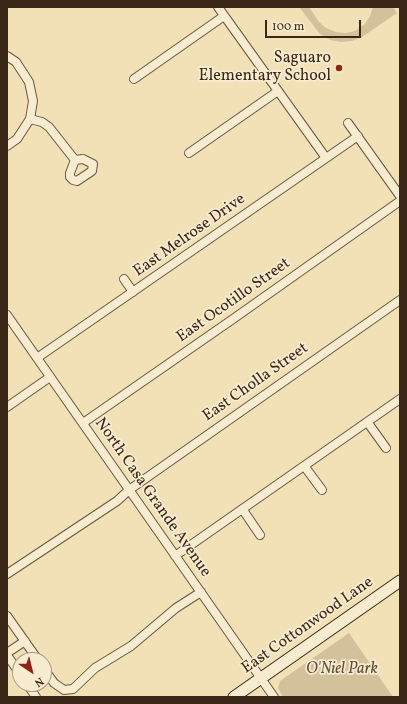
<!DOCTYPE html>
<style>
body{margin:0}
#map{position:relative;width:407px;height:704px;overflow:hidden;background:#f2e1b7;font-family:Vollkorn,serif}
canvas{display:block}
.frame{position:absolute;inset:0;border:8px solid #3a2718;pointer-events:none}
.north{position:absolute;left:12px;top:652px;width:40px;height:40px;box-sizing:border-box;background:#f7ecd0;border:1px solid #ab9d86;border-radius:50%;rotate:145deg;font-size:11px;font-weight:700;line-height:16px;text-align:center;color:#3a2718}
.north::after{content:'';display:block;margin:auto;width:14px;height:18px;background:#8f2418;clip-path:polygon(50% 0,100% 100%,50% 72%,0 100%)}
.scale{position:absolute;left:265px;top:20px;width:96px;height:18px;box-sizing:border-box;border:2px solid #3a2718;border-top:0;padding-left:5px;font-size:12px;line-height:14px;white-space:nowrap;color:#3a2718;-webkit-text-stroke:3px #f7ecd0;paint-order:stroke}
</style>
<div id="map">
<canvas width="407" height="704"></canvas>
<div class="frame"></div>
<div class="north">N</div>
<div class="scale">100 m</div>
</div>
<script>
const c = document.querySelector('canvas').getContext('2d');
c.lineJoin = 'round';
function fill(path, color) { c.fillStyle = color; c.fill(path, 'evenodd'); }
const poly = rows => new Path2D(rows.map(r => 'M' + r).join(''));
function strokePath(path, color, width, dash) { c.strokeStyle = color; c.lineWidth = width; c.lineCap = dash ? 'butt' : 'round'; c.setLineDash(dash || []); c.stroke(path); }
function write(font, color, halo, rows, align = 'center') {
  c.font = font + ' Vollkorn,serif'; c.lineWidth = 3.5; c.setLineDash([]); c.textBaseline = 'middle'; c.strokeStyle = halo; c.fillStyle = color; for (const [text, x, y, turn = 0] of rows) {
    c.save(); c.translate(x, y); c.rotate((+turn || 0) * Math.PI / 180); c.textAlign = isNaN(turn) ? turn : align; if (halo) c.strokeText(text, 0, 0); c.fillText(text, 0, 0); c.restore();
  }
}
const green = poly([
 [299,7,309,7,319,22,326,28,336,32,346,33,355,31,365,24,370,16,373,7,393,7,397,13,362,37,352,41,341,42,330,40,320,34],
 [349,633,393,697,283,697,278,688,280,681]
]);
const minor = poly([
 [218,7,326,158],
 [7,56,16,62,29,82,33,101,30,119,17,139,7,146],
 [134,79,224,16],
 [30,119,42,122,49,127,75,160],
 [348,123,400,196],
 [189,153,278,91],
 [83,159,93,164,92,171,77,181,73,180,70,177,70,173,75,160,83,159],
 [124,279,133,292],
 [7,315,274,697],
 [37,358,358,136],
 [7,407,50,377],
 [83,423,233,319,400,201],
 [368,423,386,448],
 [305,467,322,490],
 [243,510,260,535],
 [175,556,400,399],
 [7,574,117,501,129,490,400,300],
 [7,616,38,660],
 [7,653,25,641],
 [7,655,20,674],
 [44,669,54,683,64,690,73,689,95,668,131,646,176,608,201,592],
 [27,684,36,697]
]);
const secondary = poly([
 [234,697,400,581]
]);
const markers = [
 [339,68,4,"#8f2418"]
];
const poiNames = [
 ["Saguaro",331,59],
 ["Elementary School",331,77]
];
const streetNames = [
 ["East Melrose Drive",190,236,-35],
 ["East Ocotillo Street",234,301,-35],
 ["East Cholla Street",256,383,-35],
 ["North Casa Grande Avenue",152,498,55],
 ["East Cottonwood Lane",308,626,-35]
];
const parkNames = [
 ["O'Niel Park",342,670]
];
fill(green, '#d3c19c');
strokePath(minor, '#685640', 10);
strokePath(secondary, '#3a2718', 13);
strokePath(minor, '#f7ecd0', 8);
strokePath(secondary, '#f7ecd0', 11);
for (const [x, y, r, color] of markers) { const dot = new Path2D(); dot.arc(x, y, r, 0, 2 * Math.PI); c.fillStyle = color; c.fill(dot); strokePath(dot, '#f7ecd0', 1.5); }
write('16px', '#3a2718', '#f7ecd0', poiNames, 'right');
write('16px', '#3a2718', '#f7ecd0', streetNames);
write('italic 16px', '#604e39', '#f7ecd0', parkNames);
</script>
